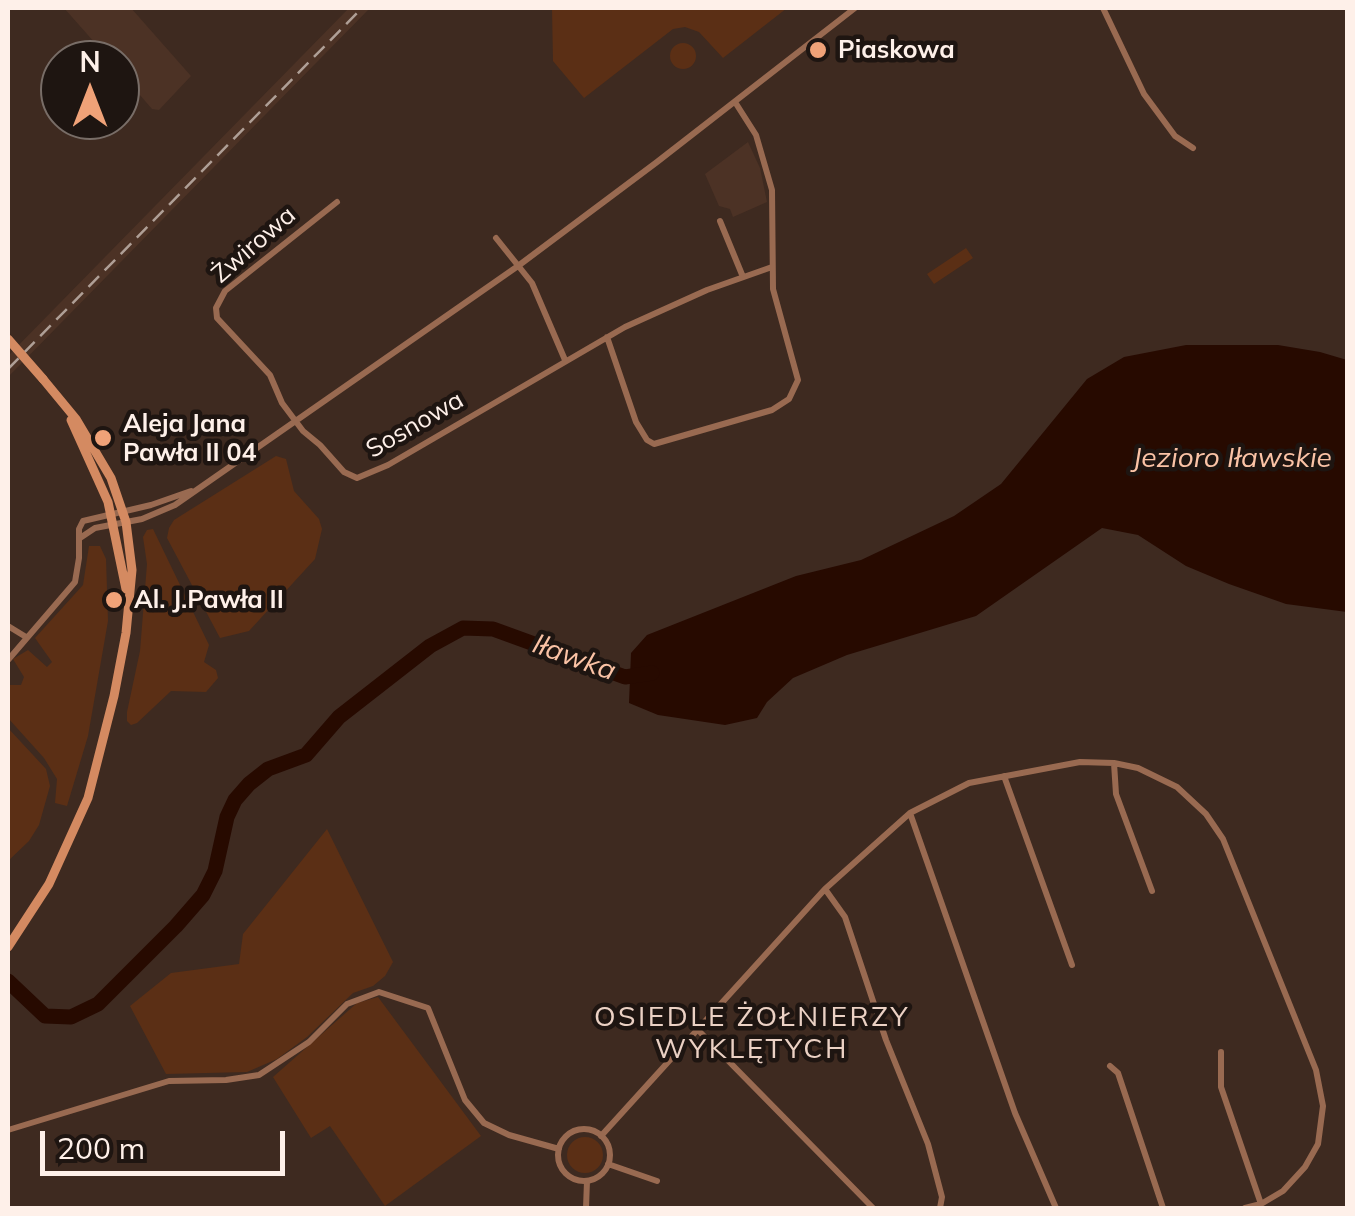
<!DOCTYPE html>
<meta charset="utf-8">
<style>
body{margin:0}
#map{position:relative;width:1355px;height:1216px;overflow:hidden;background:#3e2a20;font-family:Mulish,sans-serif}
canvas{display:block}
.frame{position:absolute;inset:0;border:10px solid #fef0e9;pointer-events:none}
.north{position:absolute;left:40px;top:40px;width:100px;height:100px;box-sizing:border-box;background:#1e1511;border:2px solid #786d67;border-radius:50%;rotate:0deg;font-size:28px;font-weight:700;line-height:40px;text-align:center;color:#fef0e9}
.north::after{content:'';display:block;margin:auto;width:35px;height:45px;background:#f0a278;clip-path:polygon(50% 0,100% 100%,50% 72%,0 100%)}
.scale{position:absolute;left:40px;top:1131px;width:245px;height:45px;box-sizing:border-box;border:5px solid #fef0e9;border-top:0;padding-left:12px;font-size:30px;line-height:35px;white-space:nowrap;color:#fef0e9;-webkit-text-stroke:8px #1e1511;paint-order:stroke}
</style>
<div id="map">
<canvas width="1355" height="1216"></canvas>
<div class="frame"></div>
<div class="north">N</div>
<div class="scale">200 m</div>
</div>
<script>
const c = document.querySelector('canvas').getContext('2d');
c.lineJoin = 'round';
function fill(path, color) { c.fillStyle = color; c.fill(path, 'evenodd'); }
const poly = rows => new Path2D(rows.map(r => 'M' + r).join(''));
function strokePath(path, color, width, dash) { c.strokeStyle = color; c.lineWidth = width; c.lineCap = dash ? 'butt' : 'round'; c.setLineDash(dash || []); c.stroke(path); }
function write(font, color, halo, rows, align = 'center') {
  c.font = font + ' Mulish,sans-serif'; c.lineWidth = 9; c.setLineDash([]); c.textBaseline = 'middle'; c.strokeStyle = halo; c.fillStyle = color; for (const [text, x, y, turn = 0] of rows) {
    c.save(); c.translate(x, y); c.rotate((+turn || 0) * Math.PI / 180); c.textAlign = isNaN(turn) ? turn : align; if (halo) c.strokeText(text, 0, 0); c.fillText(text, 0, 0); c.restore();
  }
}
const built = poly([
 [64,8,131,8,191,76,159,110,152,109,120,72,120,60,110,60],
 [349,8,370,8,8,377,8,356],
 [748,142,760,168,767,202,733,217,730,209,719,206,705,174]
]);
const green = poly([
 [552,8,787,8,723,58,699,32,685,27,673,29,584,98,553,61],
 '670 56a13 13 0 1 1 26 0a13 13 0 1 1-26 0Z',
 [966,248,973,258,934,284,927,274],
 [276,456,286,459,294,491,319,519,322,529,315,559,249,631,220,638,167,538,169,528,174,520],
 [153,529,209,645,204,662,216,670,218,678,206,692,171,691,137,723,131,725,127,721,127,712,140,651,147,564,143,537,147,530],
 [89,546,100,546,106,559,108,621,88,736,67,806,55,803,57,779,44,758,8,718,8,685,21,685,24,677,13,659,28,650,47,667,52,662,35,638,83,585],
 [8,728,46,769,50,786,39,825,29,841,8,861],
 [327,829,393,962,385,976,373,986,353,993,307,1037,277,1059,247,1072,166,1074,130,1006,171,973,239,964,243,934],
 [378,997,481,1136,385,1206,330,1126,311,1138,273,1077,357,1003],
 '567 1155a18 18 0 1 1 36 0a18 18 0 1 1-36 0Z'
]);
const water = poly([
 [1186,345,1278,345,1320,352,1347,360,1347,612,1286,604,1229,584,1186,566,1138,535,1102,528,976,616,847,655,793,678,767,702,757,718,725,725,658,715,629,703,631,653,647,635,796,576,861,560,954,516,1001,484,1087,379,1124,357]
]);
const river = poly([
 [8,981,45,1016,71,1017,98,1004,176,926,203,895,215,871,227,817,235,800,249,784,268,769,306,755,339,717,430,646,463,628,493,629,625,677,652,673]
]);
const minor = poly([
 [1103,8,1144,94,1175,136,1193,148],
 [337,202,225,291,216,308,217,318,270,375,282,403,303,431,320,445,344,472,357,478,388,465,625,327,707,290,772,267],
 [720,221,743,277],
 [496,238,532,283,565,360],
 [607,337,636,422,647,440,654,444,772,410,789,399,798,380,773,289,772,190,756,135,735,102],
 [80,538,95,528,142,519,175,505,518,266,657,162,855,8],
 [8,626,26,637],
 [8,660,75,582,79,558,79,529,83,521,151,505,191,491],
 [1114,763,1116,794,1152,891],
 [1004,776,1072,965],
 [910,813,1015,1113,1056,1208],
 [825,889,845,917,886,1040,928,1144,942,1197,940,1208],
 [698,1030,873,1208],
 [1221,1052,1221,1087,1261,1204],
 [1110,1066,1118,1073,1163,1208],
 '558 1155a26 26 0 1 1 52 0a26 26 0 1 1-52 0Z',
 [8,1130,169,1081,226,1080,259,1075,309,1042,347,1004,379,992,428,1008,465,1100,484,1123,509,1135,559,1149],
 [601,1136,825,889,910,813,969,783,1080,762,1114,763,1138,768,1177,787,1206,814,1223,839,1316,1070,1323,1106,1318,1144,1305,1167,1283,1191,1261,1204,1245,1208],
 [608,1164,657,1181],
 [586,1208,587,1181]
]);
const secondary = poly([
 [71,420,108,502,126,589],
 [8,947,49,884,88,798,114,696,126,633,132,570,126,522,111,478,76,419,43,379]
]);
const rail = poly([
 [8,369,362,8]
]);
const secondaryBridge = poly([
 [8,339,43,379]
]);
const markers = [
 [818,50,10,"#f0a278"],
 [103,438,10,"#f0a278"],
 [114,600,10,"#f0a278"]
];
const poiNames = [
 ["Piaskowa",838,50],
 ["Aleja Jana",123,424],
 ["Pawła II 04",123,453],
 ["Al. J.Pawła II",134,600]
];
const streetNames = [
 ["Żwirowa",254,245,-41],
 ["Sosnowa",415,425,-30]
];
const waterNames = [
 ["Jezioro Iławskie",1232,459],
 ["Iławka",574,658,20]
];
const neighbourhoodNames = [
 ["OSIEDLE ŻOŁNIERZY",752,1018],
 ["WYKLĘTYCH",752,1050]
];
fill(built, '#4c3225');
fill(green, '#5b2f15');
fill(water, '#270a00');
strokePath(river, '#270a00', 15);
strokePath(minor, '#996a51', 6);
strokePath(secondary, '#d48a61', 9);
strokePath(rail, '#af9f96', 2.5, [15, 8]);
strokePath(secondaryBridge, '#d48a61', 9);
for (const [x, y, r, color] of markers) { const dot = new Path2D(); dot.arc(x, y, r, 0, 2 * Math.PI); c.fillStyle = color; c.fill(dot); strokePath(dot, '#1e1511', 4); }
write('bold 25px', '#fef0e9', '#1e1511', poiNames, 'left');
write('25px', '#fef0e9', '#1e1511', streetNames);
write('italic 28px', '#fbc3a6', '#1e1511', waterNames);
c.letterSpacing = '2.5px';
write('28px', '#ebd1c4', '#1e1511', neighbourhoodNames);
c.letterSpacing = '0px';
</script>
